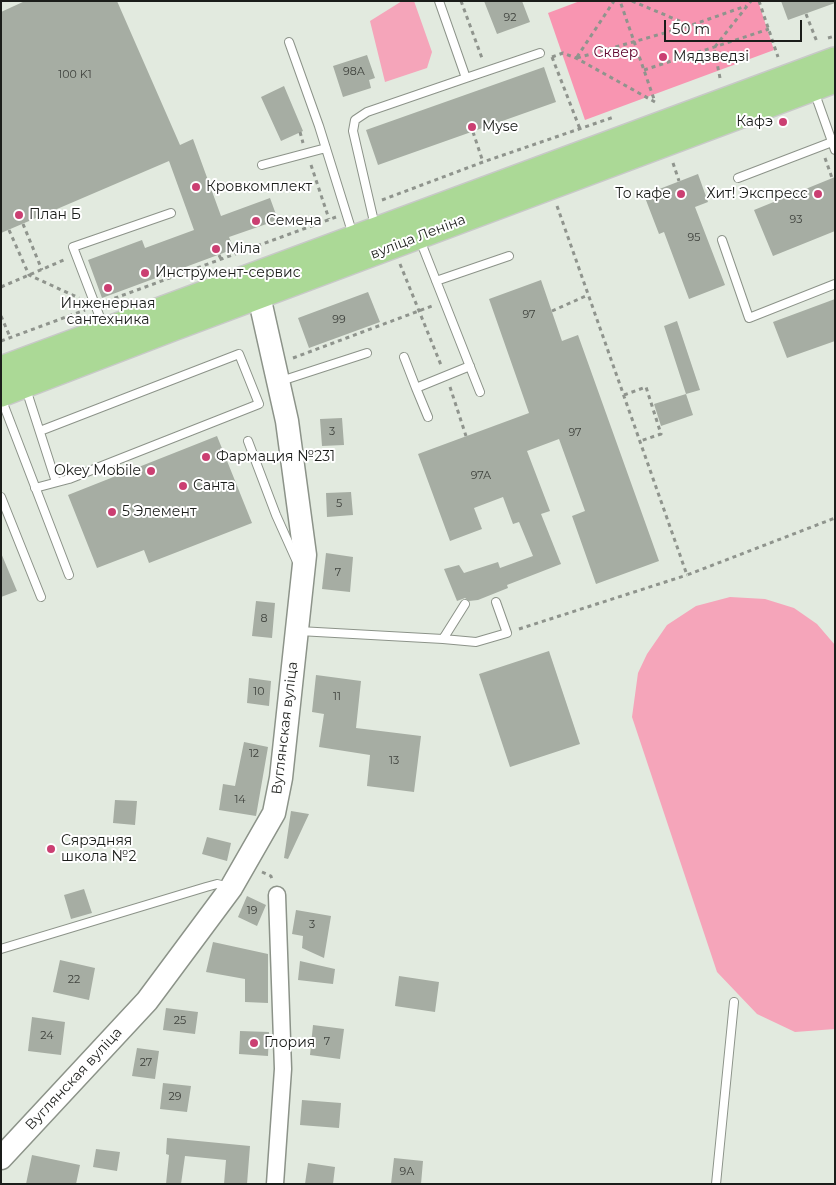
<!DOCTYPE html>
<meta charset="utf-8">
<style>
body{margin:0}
#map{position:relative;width:836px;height:1185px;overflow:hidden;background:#e2eadf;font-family:Montserrat,sans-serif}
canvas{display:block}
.frame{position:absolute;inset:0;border:2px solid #1b1d1a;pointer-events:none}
.scale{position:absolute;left:664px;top:20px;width:138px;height:22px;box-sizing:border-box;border:2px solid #1b1d1a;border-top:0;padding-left:6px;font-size:15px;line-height:18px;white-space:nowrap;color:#1b1d1a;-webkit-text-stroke:4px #fff;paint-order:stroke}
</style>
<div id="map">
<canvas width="836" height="1185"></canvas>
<div class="frame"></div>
<div class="scale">50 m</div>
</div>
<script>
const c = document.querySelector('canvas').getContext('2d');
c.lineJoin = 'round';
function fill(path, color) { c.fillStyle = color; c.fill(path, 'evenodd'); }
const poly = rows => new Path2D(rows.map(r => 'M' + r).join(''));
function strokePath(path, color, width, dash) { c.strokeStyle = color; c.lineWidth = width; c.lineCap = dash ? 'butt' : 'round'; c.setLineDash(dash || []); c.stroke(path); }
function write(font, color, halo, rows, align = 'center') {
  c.font = font + ' Montserrat,sans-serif'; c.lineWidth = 4; c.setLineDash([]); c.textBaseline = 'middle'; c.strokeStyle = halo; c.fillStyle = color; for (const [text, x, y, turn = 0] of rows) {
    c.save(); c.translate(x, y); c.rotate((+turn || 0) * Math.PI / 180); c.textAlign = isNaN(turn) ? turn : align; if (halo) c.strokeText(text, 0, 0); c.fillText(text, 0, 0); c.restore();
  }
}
const green = poly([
 [402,1,414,1,432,52,427,68,385,82,370,21],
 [730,597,765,599,794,608,817,624,835,645,835,1029,795,1032,757,1014,717,972,632,717,638,673,647,654,667,625,696,606]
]);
const forest = poly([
 [580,1,758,1,774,50,585,120,548,13]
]);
const building = poly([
 [25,1,117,1,180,145,193,139,221,216,270,198,278,220,229,237,234,249,102,298,88,260,142,240,145,248,194,230,169,161,1,233,1,12],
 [484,1,522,1,530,22,497,34],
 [781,1,835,1,835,3,788,20],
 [367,55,375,78,369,80,371,88,343,97,333,66],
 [544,67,556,102,378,165,366,130],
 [284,86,303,131,281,141,261,97],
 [698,174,708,202,695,207,725,285,689,299,664,232,659,234,644,195],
 [835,177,835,231,773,256,754,210],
 [541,280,562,341,578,335,659,561,596,584,572,516,585,511,559,439,527,451,550,511,541,514,561,564,507,585,508,588,478,600,469,601,465,598,457,601,444,569,459,565,464,573,498,562,500,568,533,556,519,522,513,524,503,497,474,508,482,529,450,541,418,454,529,413,489,299],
 [368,292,380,322,309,348,298,318],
 [835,299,835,341,787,358,773,322],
 [677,321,700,390,686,394,664,326],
 [686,394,693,415,661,426,654,404],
 [342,418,344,445,322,446,320,419],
 [217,436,252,523,149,563,144,550,97,568,68,495],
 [351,492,353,515,327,517,326,493],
 [1,553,17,591,1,597],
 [326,553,353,557,350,592,322,589],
 [256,601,275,603,272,638,252,636],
 [549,651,580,744,510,767,479,674],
 [316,675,361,681,356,728,421,736,414,792,367,786,370,755,319,747,324,714,312,712],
 [249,678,271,681,269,706,247,703],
 [244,742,268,747,256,816,219,810,223,784,235,786],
 [115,800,137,801,135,825,113,823],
 [291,811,309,814,288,859,284,858],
 [207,837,231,843,227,861,202,854],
 [84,889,92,913,71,919,64,895],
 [247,896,266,905,257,926,238,917],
 [296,910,331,916,324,958,302,948,303,936,292,934],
 [213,942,268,954,268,1003,245,1002,245,979,206,972],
 [60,960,95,968,89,1000,53,992],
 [300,961,335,969,333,984,298,980],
 [399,976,439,982,435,1012,395,1006],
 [166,1008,198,1012,195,1034,163,1030],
 [32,1017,65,1022,61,1055,28,1051],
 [313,1025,344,1029,340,1059,310,1055],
 [240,1031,269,1032,268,1056,239,1054],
 [137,1048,159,1051,155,1079,132,1076],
 [163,1083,191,1086,187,1112,160,1109],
 [302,1100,341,1103,339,1128,300,1125],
 [167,1138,250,1146,247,1184,224,1184,226,1160,185,1156,181,1184,166,1184,169,1155,166,1154],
 [96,1149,120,1152,117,1171,93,1167],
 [32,1155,80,1165,76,1184,26,1184],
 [394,1158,423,1161,421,1184,391,1184],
 [308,1163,335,1167,333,1184,305,1184]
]);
const path = poly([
 [461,1,483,61],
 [632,1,689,25],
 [759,1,778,57],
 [806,14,817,42],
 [828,38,835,36],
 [552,57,580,129],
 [552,57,563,53,576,58,655,102,620,1],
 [577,57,614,1],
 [577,58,689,26,746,6],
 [644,70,769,29],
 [720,78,714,48,751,1],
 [300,132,303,143],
 [473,132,483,162],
 [825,158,832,178],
 [673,163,679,181],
 [311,165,329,219],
 [382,200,483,162,614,117],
 [557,206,687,575,835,518],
 [23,224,42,270],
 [9,230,29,275,79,298],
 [219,255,221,259],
 [400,264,441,365],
 [164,275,166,280],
 [1,287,66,259],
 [107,301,336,217],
 [552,311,588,295],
 [1,316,10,337],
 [1,341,85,310],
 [293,358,432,306],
 [450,387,466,436],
 [624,395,646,387,661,434,640,441],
 [519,629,687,575],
 [262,872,271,876,272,880]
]);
const lane = poly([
 [289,42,319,126,353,235],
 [466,78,540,53],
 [814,91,835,150],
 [262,165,326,148],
 [738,178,832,142],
 [375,226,353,131,355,120,367,112,466,78,439,1],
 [420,240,480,392],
 [722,240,749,318,835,284],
 [436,281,509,256],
 [104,328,73,247,171,213],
 [404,357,416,388],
 [281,381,367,353],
 [26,389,56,482],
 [1,398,69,575],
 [428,417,416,388,470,366],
 [248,441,276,515,298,564],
 [35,488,69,479,259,404,239,354,40,431],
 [1,497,41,597],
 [299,631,443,639,465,604],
 [443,639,476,642,507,633,496,602],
 [1,949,206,887,217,884,230,887],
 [716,1184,734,1002]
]);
const street = poly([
 [275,1184,283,1069,277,895]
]);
const secondary = poly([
 [1,1158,147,1001,231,888,274,813,281,778,305,555,287,421,259,296]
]);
const primary = poly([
 [1,369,835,60],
 [1,394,173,328,835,80]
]);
const markers = [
 [663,57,5,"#cb3f72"],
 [783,122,5,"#cb3f72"],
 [472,127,5,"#cb3f72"],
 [196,187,5,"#cb3f72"],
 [681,194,5,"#cb3f72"],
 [818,194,5,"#cb3f72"],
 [19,215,5,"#cb3f72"],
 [256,221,5,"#cb3f72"],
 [216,249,5,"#cb3f72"],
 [145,273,5,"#cb3f72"],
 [108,288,5,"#cb3f72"],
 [206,457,5,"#cb3f72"],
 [151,471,5,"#cb3f72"],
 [183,486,5,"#cb3f72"],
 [112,512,5,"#cb3f72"],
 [51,849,5,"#cb3f72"],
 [254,1043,5,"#cb3f72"]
];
const numberNames = [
 ["92",510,18],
 ["98А",354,72],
 ["100 K1",75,75],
 ["93",796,220],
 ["95",694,238],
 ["97",529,315],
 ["99",339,320],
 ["3",332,432],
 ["97",575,433],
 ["97А",481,476],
 ["5",339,504],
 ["7",338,573],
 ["8",264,619],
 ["10",259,692],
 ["11",337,697],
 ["12",254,754],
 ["13",394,761],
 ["14",240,800],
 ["19",252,911],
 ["3",312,925],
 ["22",74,980],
 ["25",180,1021],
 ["24",47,1036],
 ["7",327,1042],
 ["27",146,1063],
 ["29",175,1097],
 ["9А",407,1172]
];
const parkNames = [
 ["Сквер",616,53]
];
const poiNames = [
 ["Мядзведзі",673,57],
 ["Кафэ",773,122,"right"],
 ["Myse",482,127],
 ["Кровкомплект",206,187],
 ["То кафе",671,194,"right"],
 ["Хит! Экспресс",808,194,"right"],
 ["План Б",29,215],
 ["Семена",266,221],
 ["Міла",226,249],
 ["Инструмент-сервис",155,273],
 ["Инженерная",108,304,"center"],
 ["сантехника",108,320,"center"],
 ["Фармация №231",216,457],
 ["Okey Mobile",141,471,"right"],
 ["Санта",193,486],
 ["5 Элемент",122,512],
 ["Сярэдняя",61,841],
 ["школа №2",61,857],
 ["Глория",264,1043]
];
const streetNames = [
 ["вуліца Леніна",418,237,-21],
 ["Вуглянская вуліца",285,728,-83],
 ["Вуглянская вуліца",74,1079,-47]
];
fill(green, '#f5a5ba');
fill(forest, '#f895b1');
fill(building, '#a6ada3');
strokePath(lane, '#8c9389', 10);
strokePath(street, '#8c9389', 19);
strokePath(secondary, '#8c9389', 25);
strokePath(primary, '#c8c9c8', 28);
strokePath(path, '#8f948d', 3, [4, 4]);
strokePath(lane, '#fff', 8);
strokePath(street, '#fff', 16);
strokePath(secondary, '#fff', 22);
strokePath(primary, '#abd996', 25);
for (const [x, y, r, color] of markers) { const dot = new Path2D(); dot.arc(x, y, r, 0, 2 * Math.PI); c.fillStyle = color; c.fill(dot); strokePath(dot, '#fff', 2); }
write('11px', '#3e413c', null, numberNames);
write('14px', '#5f052d', '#fff', parkNames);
write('14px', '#1b1d1a', '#fff', poiNames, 'left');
write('14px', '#1b1d1a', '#fff', streetNames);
</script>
